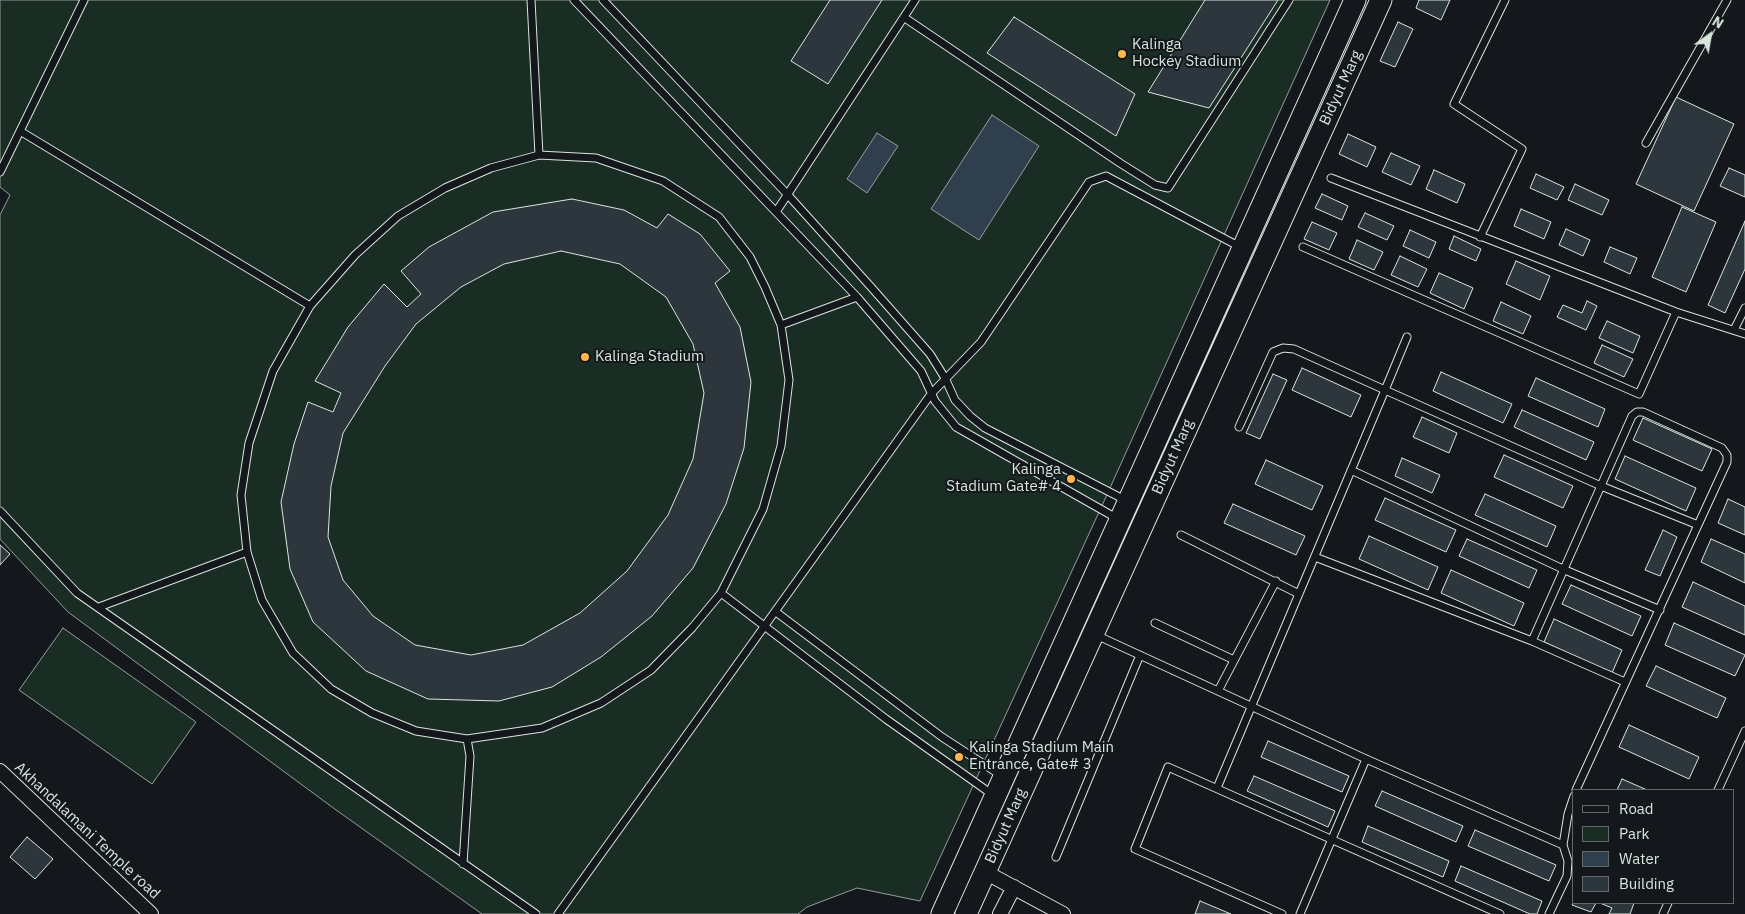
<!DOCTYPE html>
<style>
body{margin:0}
#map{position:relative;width:1745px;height:914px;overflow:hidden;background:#14181c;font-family:"IBM Plex Sans",sans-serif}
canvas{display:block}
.legend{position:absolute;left:1572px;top:789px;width:162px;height:115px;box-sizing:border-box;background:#14181c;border:1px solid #626a69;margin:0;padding:6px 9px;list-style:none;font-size:15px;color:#d8e6dc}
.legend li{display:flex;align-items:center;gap:10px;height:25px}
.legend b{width:25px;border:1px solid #626a69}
.north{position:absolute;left:1685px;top:10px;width:50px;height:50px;-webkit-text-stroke:4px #14181c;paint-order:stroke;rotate:32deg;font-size:14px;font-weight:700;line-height:20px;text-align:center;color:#d8e6dc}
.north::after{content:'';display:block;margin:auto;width:18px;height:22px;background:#d8e6dc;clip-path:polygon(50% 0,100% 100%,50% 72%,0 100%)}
</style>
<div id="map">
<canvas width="1745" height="914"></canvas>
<ul class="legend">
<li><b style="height:6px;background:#14181c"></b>Road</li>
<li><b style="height:14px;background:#1a2d24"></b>Park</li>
<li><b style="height:14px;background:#2f3f4d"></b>Water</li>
<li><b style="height:14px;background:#2c363c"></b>Building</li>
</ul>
<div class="north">N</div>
</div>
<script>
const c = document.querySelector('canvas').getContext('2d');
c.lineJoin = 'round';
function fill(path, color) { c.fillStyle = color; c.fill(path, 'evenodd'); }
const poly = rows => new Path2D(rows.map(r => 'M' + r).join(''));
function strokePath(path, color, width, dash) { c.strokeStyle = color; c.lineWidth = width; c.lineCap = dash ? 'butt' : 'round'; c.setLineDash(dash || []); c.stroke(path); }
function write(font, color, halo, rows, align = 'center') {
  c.font = font + ' "IBM Plex Sans",sans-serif'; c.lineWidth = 4; c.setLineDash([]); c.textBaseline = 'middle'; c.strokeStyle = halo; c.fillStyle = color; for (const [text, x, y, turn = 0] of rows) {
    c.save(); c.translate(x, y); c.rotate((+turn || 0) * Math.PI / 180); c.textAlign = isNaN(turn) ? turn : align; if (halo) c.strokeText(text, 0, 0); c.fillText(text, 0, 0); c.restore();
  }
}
const green = poly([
 [0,0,1330,0,1105,499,920,901,857,888,807,907,798,914,482,914,332,807,68,612,0,539,0,215,10,195,0,187,0,0],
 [63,628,196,722,152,784,19,690,63,628]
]);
const water = poly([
 [992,115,1039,146,979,240,931,209,992,115],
 [877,133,898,146,867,193,847,179,877,133]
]);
const building = poly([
 [830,0,882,0,828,84,791,61,830,0],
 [1205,0,1278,0,1209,108,1148,92,1205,0],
 [1419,0,1450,0,1441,20,1416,8,1419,0],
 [1014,17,1135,94,1116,136,987,53,1014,17],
 [1398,22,1413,29,1395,67,1380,61,1398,22],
 [1676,97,1734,124,1694,211,1636,184,1676,97],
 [1348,134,1376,147,1367,167,1339,154,1348,134],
 [1391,153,1420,166,1411,185,1382,172,1391,153],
 [1729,168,1745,175,1745,197,1720,186,1729,168],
 [1434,170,1465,184,1457,203,1426,189,1434,170],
 [1536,174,1564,187,1557,200,1530,188,1536,174],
 [1575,184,1609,200,1602,215,1568,200,1575,184],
 [1322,194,1348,206,1342,220,1315,208,1322,194],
 [572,199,624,210,657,228,668,214,700,234,730,271,715,283,740,327,751,382,744,448,726,504,693,568,652,616,601,657,552,687,499,701,428,699,366,671,313,622,290,569,281,502,294,444,308,402,333,412,341,393,315,381,348,327,384,284,407,307,421,294,401,271,429,247,493,212,572,199],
 [561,251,620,264,666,297,693,344,704,393,693,459,668,515,627,571,580,613,523,645,471,655,415,645,373,616,343,580,328,537,331,486,343,433,385,366,416,324,461,287,504,264,561,251],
 [1682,207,1716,222,1686,292,1652,277,1682,207],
 [1521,209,1551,222,1544,239,1514,226,1521,209],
 [1365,213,1394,226,1387,240,1358,227,1365,213],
 [1745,221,1745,269,1725,313,1708,305,1745,221],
 [1312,222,1337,233,1329,250,1304,239,1312,222],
 [1566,229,1590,240,1583,256,1559,245,1566,229],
 [1410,230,1436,242,1429,258,1403,246,1410,230],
 [1454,236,1481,249,1476,261,1449,249,1454,236],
 [1357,240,1383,252,1374,270,1349,259,1357,240],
 [1610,247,1637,258,1630,274,1604,262,1610,247],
 [1400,256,1427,269,1418,287,1391,275,1400,256],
 [1516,261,1550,276,1540,300,1506,284,1516,261],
 [1439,273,1473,288,1464,309,1430,293,1439,273],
 [1587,301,1597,306,1586,330,1557,317,1563,305,1582,313,1587,301],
 [1501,302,1531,316,1523,334,1493,321,1501,302],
 [1607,321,1640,336,1633,353,1599,338,1607,321],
 [1602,345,1633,359,1624,377,1594,363,1602,345],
 [1302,368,1361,395,1351,417,1292,390,1302,368],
 [1441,372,1512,404,1503,423,1433,391,1441,372],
 [1273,374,1287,380,1260,439,1246,433,1273,374],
 [1536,378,1605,409,1598,427,1528,396,1536,378],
 [1522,410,1594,442,1586,460,1514,427,1522,410],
 [1422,417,1457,433,1449,453,1413,437,1422,417],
 [1643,418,1712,449,1702,471,1633,440,1643,418],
 [1504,455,1573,486,1563,508,1494,477,1504,455],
 [1625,456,1696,488,1686,511,1615,479,1625,456],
 [1402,458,1440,475,1432,493,1395,476,1402,458],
 [1266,460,1323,486,1312,510,1255,484,1266,460],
 [1485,494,1556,526,1547,547,1475,515,1485,494],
 [1385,498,1456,530,1446,552,1375,520,1385,498],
 [1728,499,1745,507,1745,535,1718,523,1728,499],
 [1233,504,1305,536,1296,555,1224,523,1233,504],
 [1663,530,1677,537,1660,576,1645,570,1663,530],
 [1369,536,1438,567,1428,590,1359,559,1369,536],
 [1467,539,1537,570,1529,588,1459,556,1467,539],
 [1711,539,1745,554,1745,583,1701,562,1711,539],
 [0,545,10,554,0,565,0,545],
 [1451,570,1524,603,1514,626,1441,593,1451,570],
 [1693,582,1745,606,1745,635,1682,607,1693,582],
 [1571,585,1641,616,1632,636,1562,604,1571,585],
 [1554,619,1622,650,1612,673,1544,642,1554,619],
 [1674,623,1745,655,1735,676,1665,645,1674,623],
 [1656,666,1726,698,1717,718,1646,686,1656,666],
 [1629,725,1699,757,1689,779,1619,747,1629,725],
 [1268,741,1349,776,1342,792,1261,757,1268,741],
 [1254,776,1335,811,1328,827,1247,791,1254,776],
 [1622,779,1647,790,1617,790,1622,779],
 [1382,791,1463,826,1456,842,1375,806,1382,791],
 [1368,826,1449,861,1443,877,1362,842,1368,826],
 [1475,830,1556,865,1549,881,1468,846,1475,830],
 [27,837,53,859,35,879,10,857,27,837],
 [1461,866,1542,901,1537,914,1530,914,1455,881,1461,866],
 [1200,901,1231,914,1195,914,1200,901],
 [1574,901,1574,903,1596,903,1591,912,1572,905,1574,901],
 [1600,903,1634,903,1630,914,1609,914,1612,908,1600,903]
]);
const service = poly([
 [531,0,539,155],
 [574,0,857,297,921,371,935,401,956,427,1118,519],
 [603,0,788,195,871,287,930,354,945,378,955,400,970,416,985,428,1127,501],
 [905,18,1120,163,1155,185,1168,188,1289,0],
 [20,131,310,306,355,255,398,216,445,188,491,168,539,155,596,158,663,181,719,217,750,257,765,287,781,325,789,380,781,446,763,509,721,593,692,628,651,670,601,703,542,728,467,739,416,731,372,713,331,689,293,653,262,600,247,552,241,495,249,443,273,371,310,306],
 [1646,143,1727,0],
 [0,172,84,0],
 [1331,178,1676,312,1745,334],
 [776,212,915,0],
 [1480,237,1522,149,1454,104,1505,0],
 [1303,247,1639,394,1676,312],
 [781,325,857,297],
 [1734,330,1745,308],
 [1239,427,1273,352,1283,348,1294,349,1385,390,1407,337],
 [1351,470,1565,570,1660,610],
 [0,511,77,593,536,914],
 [1181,535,1299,594],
 [1315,557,1532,641,1625,682],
 [721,593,886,719,993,795],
 [99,607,247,552],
 [776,612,942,737,1002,776],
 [1155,623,1234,660],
 [1096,635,1366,759,1563,845],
 [1532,641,1632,416,1637,412,1643,412,1722,448,1727,455,1727,462,1698,525],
 [1218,691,1276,581],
 [1217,788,1385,390,1601,486,1698,525,1576,790],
 [1718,790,1745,731],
 [1056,857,1140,655],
 [463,864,470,756,467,739],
 [558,914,931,394,981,342,1089,182,1106,176,1242,248],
 [1282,914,1135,849,1168,767,1500,914],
 [1300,914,1366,759],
 [1549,914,1567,876,1568,861,1563,845,1568,814,1574,796],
 [1663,914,1668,903]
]);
const minor = poly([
 [0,771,151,914],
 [985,872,1063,914],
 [1000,914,1014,887]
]);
const primary = poly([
 [942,914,1355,0],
 [966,914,1381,0]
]);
const markers = [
 [1122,54,5,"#ffb74d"],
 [585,357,5,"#ffb74d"],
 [1071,479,5,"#ffb74d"],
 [959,757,5,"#ffb74d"]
];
const poiNames = [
 ["Kalinga",1132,45],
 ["Hockey Stadium",1132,62],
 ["Kalinga Stadium",595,357],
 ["Kalinga",1061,470,"right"],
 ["Stadium Gate# 4",1061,487,"right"],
 ["Kalinga Stadium Main",969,748],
 ["Entrance, Gate# 3",969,765]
];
const streetNames = [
 ["Bidyut Marg",1341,88,-65],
 ["Bidyut Marg",1173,457,-66],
 ["Bidyut Marg",1006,826,-66],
 ["Akhandalamani Temple road",87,831,43]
];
fill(green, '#1a2d24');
strokePath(green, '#939e99', 1);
fill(water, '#2f3f4d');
strokePath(water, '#939e99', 1);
fill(building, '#2c363c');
strokePath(building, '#d8e6dc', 1);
strokePath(service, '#d8e6dc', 9);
strokePath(minor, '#d8e6dc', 16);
strokePath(primary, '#d8e6dc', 23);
strokePath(service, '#14181c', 7);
strokePath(minor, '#14181c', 14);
strokePath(primary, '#14181c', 21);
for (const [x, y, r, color] of markers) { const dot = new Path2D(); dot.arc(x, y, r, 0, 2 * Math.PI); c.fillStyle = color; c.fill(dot); strokePath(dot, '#14181c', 2); }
write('15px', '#d8e6dc', '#14181c', poiNames, 'left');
write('15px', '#d8e6dc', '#14181c', streetNames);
</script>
